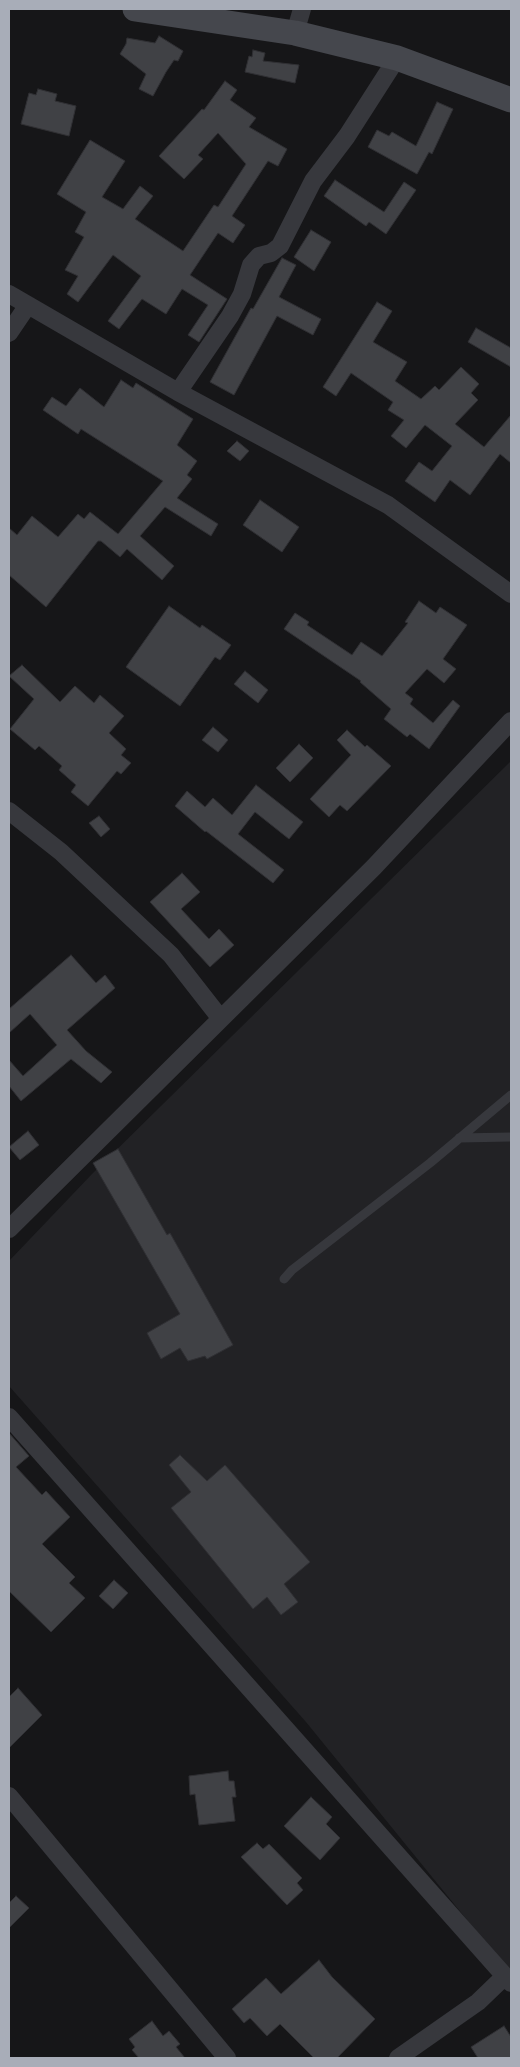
<!DOCTYPE html>
<style>
body{margin:0}
#map{position:relative;width:520px;height:2067px;overflow:hidden;background:#161618;font-family:"Source Sans 3",sans-serif}
canvas{display:block}
.frame{position:absolute;inset:0;border:10px solid #a8adb8;pointer-events:none}
</style>
<div id="map">
<canvas width="520" height="2067"></canvas>
<div class="frame"></div>
</div>
<script>
const c = document.querySelector('canvas').getContext('2d');
c.lineJoin = 'round';
function fill(path, color) { c.fillStyle = color; c.fill(path, 'evenodd'); }
const poly = rows => new Path2D(rows.map(r => 'M' + r).join(''));
function strokePath(path, color, width, dash) { c.strokeStyle = color; c.lineWidth = width; c.lineCap = dash ? 'butt' : 'round'; c.setLineDash(dash || []); c.stroke(path); }
const built = poly([
 [511,761,511,1974,306,1722,9,1386,9,1261,92,1174]
]);
const building = poly([
 [159,36,183,51,178,61,174,60,166,72,153,96,139,89,146,74,120,54,126,44,127,38,155,43,159,36],
 [253,50,265,53,263,61,299,65,295,83,245,72,249,56,252,57,253,50],
 [225,81,237,90,230,100,256,118,249,127,287,149,278,166,268,161,232,216,245,225,233,243,218,233,190,275,227,299,199,342,188,335,208,305,182,289,166,314,142,299,119,329,108,321,141,276,113,255,78,302,67,294,78,276,65,270,84,237,75,232,86,212,57,194,90,140,125,161,102,197,123,209,140,186,153,196,135,219,183,251,214,205,218,207,246,164,218,133,198,155,203,159,184,179,159,156,202,109,204,110,225,81],
 [38,89,57,94,55,101,76,106,69,136,21,124,29,93,36,95,38,89],
 [437,102,453,109,432,154,429,152,417,174,368,147,377,130,389,136,392,132,416,146,437,102],
 [335,180,384,212,404,182,416,190,386,234,369,222,366,226,324,196,335,180],
 [311,230,331,242,314,271,294,257,311,230],
 [282,258,296,265,279,297,321,319,313,335,277,316,234,395,210,382,251,308,253,309,282,258],
 [377,302,392,311,373,342,407,362,395,381,421,399,435,386,439,390,461,367,479,384,471,393,478,400,455,424,484,447,511,415,511,463,500,454,470,495,450,480,435,502,405,481,419,462,432,471,452,446,425,425,406,448,391,436,404,420,388,410,393,402,351,373,336,396,323,387,377,302],
 [476,328,511,348,511,367,468,342,476,328],
 [121,380,133,388,136,383,193,419,177,445,197,461,187,475,192,479,177,498,218,524,211,536,165,507,140,536,174,566,162,580,127,549,120,557,101,541,98,541,46,607,9,575,9,528,17,535,32,516,58,537,78,514,84,519,90,512,118,534,163,481,81,429,78,434,43,410,52,397,66,406,80,388,104,407,121,380],
 [237,441,249,451,240,461,227,451,237,441],
 [260,500,299,527,282,552,243,525,260,500],
 [419,601,436,613,440,607,467,625,443,659,456,669,444,683,427,669,405,693,413,699,410,704,433,723,453,700,460,706,429,749,410,734,407,737,384,719,391,709,360,682,361,681,284,629,295,613,309,622,307,625,352,655,361,642,382,656,408,623,405,622,419,601],
 [169,606,200,628,202,625,231,645,220,660,215,657,180,706,126,667,169,606],
 [22,665,60,702,75,686,94,703,100,695,124,716,109,733,126,749,121,755,131,763,121,774,117,771,88,806,71,792,76,785,59,770,62,766,39,746,35,750,10,729,34,699,9,676,22,665],
 [245,671,268,690,258,703,234,684,245,671],
 [213,727,228,740,218,752,202,740,213,727],
 [347,730,365,747,367,745,391,766,347,811,340,805,329,817,310,799,351,755,337,740,347,730],
 [299,744,313,758,290,782,276,768,299,744],
 [256,785,303,822,289,839,255,812,238,834,284,870,273,883,206,831,205,832,175,806,187,791,205,807,213,798,232,815,256,785],
 [99,816,110,829,101,837,89,823,99,816],
 [182,873,200,892,181,909,209,939,219,929,234,945,210,967,150,902,182,873],
 [71,955,96,983,105,975,115,988,67,1030,86,1051,112,1072,101,1083,71,1059,21,1101,9,1086,9,1060,23,1076,57,1045,30,1014,9,1033,9,1009,71,955],
 [28,1131,39,1145,20,1160,9,1147,28,1131],
 [118,1149,167,1235,170,1233,233,1345,207,1359,205,1356,188,1361,180,1348,161,1359,147,1333,180,1314,93,1163,118,1149],
 [9,1433,29,1456,16,1467,42,1495,46,1491,70,1517,42,1544,75,1577,69,1583,85,1598,51,1632,9,1591,9,1433],
 [180,1455,207,1481,225,1465,310,1562,284,1584,298,1602,281,1615,267,1597,253,1609,171,1508,191,1492,169,1465,180,1455],
 [114,1580,128,1593,113,1609,99,1596,114,1580],
 [18,1688,42,1715,9,1748,9,1697,18,1688],
 [228,1771,229,1781,234,1781,236,1797,232,1797,235,1821,199,1825,195,1794,190,1795,189,1776,228,1771],
 [311,1797,332,1817,326,1824,340,1838,320,1860,284,1826,311,1797],
 [257,1843,263,1849,269,1844,302,1878,297,1883,303,1890,287,1905,241,1857,257,1843],
 [16,1896,29,1908,9,1928,9,1903,16,1896],
 [319,1960,332,1977,375,2019,337,2058,314,2058,280,2024,267,2036,250,2018,244,2023,232,2009,266,1978,281,1994,319,1960],
 [152,2021,163,2036,169,2031,180,2044,176,2047,185,2058,139,2058,132,2050,135,2047,129,2039,152,2021],
 [504,2026,511,2037,511,2058,478,2058,471,2047,504,2026]
]);
const lane = poly([
 [459,1138,511,1137],
 [284,1279,292,1270,430,1163,511,1095]
]);
const street = poly([
 [295,33,302,9],
 [9,294,178,392,388,505,511,594],
 [9,333,28,305],
 [178,392,230,316,242,294,251,265,259,256,271,253,280,246,313,181,347,136,397,58],
 [9,811,61,852,171,955,221,1019],
 [9,1229,374,867,511,721],
 [9,1417,511,1983],
 [9,1796,227,2058],
 [398,2058,478,2002,505,1976]
]);
const secondary = poly([
 [135,9,295,33,397,58,511,100]
]);
fill(built, '#222225');
fill(building, '#404145');
strokePath(building, '#303034', 1);
strokePath(lane, '#37383d', 9);
strokePath(street, '#37383d', 18);
strokePath(secondary, '#45474d', 25);
</script>
